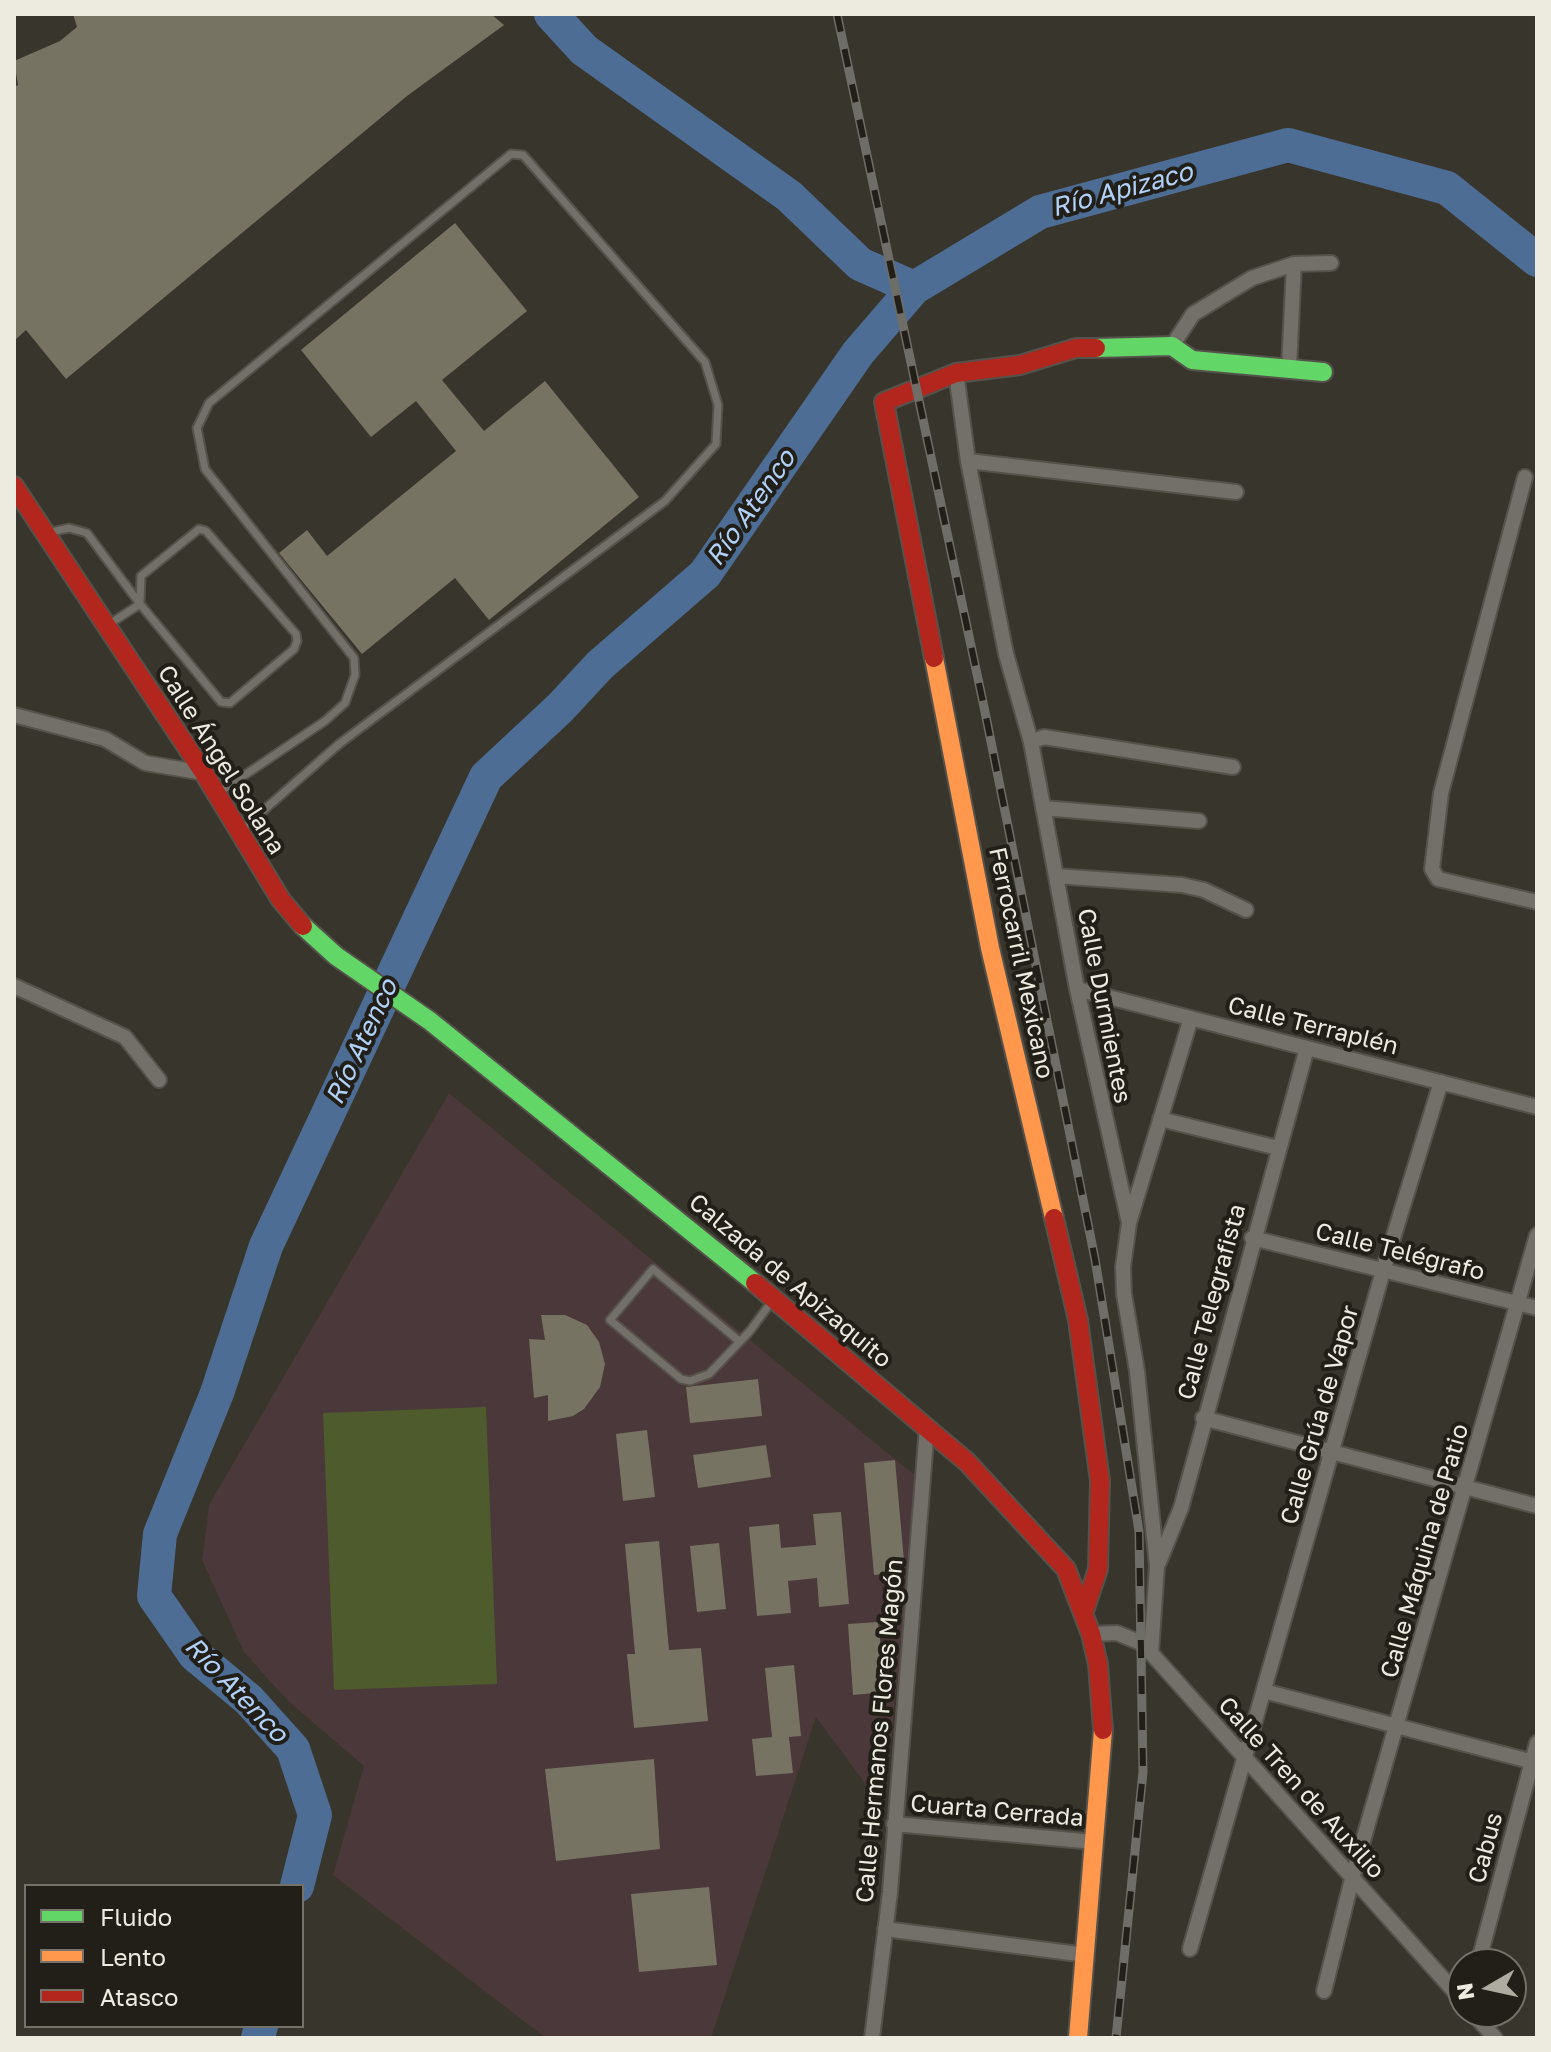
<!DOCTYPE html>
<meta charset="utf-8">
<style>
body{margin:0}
#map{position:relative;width:1551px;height:2052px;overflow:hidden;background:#38352c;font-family:"Golos Text",sans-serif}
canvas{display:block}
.frame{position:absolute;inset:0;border:16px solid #edebe0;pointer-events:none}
.legend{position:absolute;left:24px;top:1884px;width:280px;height:144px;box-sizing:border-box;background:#211f18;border:2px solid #737168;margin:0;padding:10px 14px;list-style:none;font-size:24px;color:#edebe0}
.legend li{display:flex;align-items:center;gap:16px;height:40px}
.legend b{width:40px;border:2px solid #737168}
.north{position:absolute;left:1447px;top:1948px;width:80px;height:80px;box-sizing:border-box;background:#211f18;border:2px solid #737168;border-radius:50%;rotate:261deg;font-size:22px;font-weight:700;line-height:32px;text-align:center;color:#edebe0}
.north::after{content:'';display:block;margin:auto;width:28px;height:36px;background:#aeaba1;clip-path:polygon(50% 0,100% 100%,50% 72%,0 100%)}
</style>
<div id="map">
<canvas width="1551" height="2052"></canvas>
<div class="frame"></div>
<ul class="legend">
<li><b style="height:10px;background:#63d668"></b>Fluido</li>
<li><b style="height:10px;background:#ff974d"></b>Lento</li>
<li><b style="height:10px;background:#b3261e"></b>Atasco</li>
</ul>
<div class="north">N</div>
</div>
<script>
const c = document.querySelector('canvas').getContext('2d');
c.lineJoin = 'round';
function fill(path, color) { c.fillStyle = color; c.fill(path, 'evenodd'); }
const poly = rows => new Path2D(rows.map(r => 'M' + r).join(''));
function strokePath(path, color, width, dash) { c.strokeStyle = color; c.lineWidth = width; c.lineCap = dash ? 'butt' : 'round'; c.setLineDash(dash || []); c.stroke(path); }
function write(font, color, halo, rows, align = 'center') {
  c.font = font + ' "Golos Text",sans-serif'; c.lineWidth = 8; c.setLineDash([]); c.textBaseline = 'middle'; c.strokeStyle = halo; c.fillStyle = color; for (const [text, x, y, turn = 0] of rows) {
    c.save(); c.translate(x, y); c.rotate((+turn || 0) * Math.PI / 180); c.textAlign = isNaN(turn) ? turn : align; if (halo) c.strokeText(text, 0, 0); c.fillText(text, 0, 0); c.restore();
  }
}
const education = poly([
 [449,1093,918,1478,884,1809,816,1717,711,2038,546,2038,333,1875,364,1766,288,1701,244,1652,202,1560,209,1505]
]);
const green = poly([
 [486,1407,497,1684,334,1690,323,1413]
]);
const river = poly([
 [551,14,584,50,789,196,860,264,914,288],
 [297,1886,315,1815,293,1749,249,1700,195,1655,154,1596,160,1534,217,1393,266,1246,486,777,560,708,600,665,705,574,858,353,914,288,1040,212,1288,145,1447,188,1537,260],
 [258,2038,261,2026]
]);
const building = poly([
 [73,14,491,14,504,25,407,96,66,379,26,330,14,341,14,87,18,85,14,61,60,41,77,27],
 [455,223,527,311,442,380,484,431,545,381,639,497,489,620,455,578,362,654,279,553,307,530,327,556,456,451,416,401,371,437,301,350],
 [541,1315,565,1315,587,1325,599,1342,605,1364,600,1387,584,1409,573,1416,548,1421,548,1395,534,1398,529,1339,545,1340],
 [758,1379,762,1416,690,1423,686,1387],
 [647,1430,655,1497,623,1501,616,1434],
 [766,1445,771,1477,698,1488,693,1455],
 [895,1460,905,1572,874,1575,864,1463],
 [841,1512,849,1604,819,1607,817,1578,788,1581,791,1613,757,1616,749,1527,779,1524,781,1548,816,1545,813,1514],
 [659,1541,669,1650,701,1648,708,1721,634,1728,627,1654,635,1654,625,1544],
 [719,1543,726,1609,697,1612,690,1546],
 [878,1622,886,1692,853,1695,848,1624],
 [794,1665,801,1736,789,1737,793,1773,756,1776,752,1739,772,1737,765,1668],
 [654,1759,660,1849,556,1861,545,1769],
 [709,1887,717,1965,639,1972,631,1894]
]);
const lane = poly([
 [47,533,69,528,87,533,140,604,221,702,230,703,294,649,297,641,296,634,206,531,199,529,141,576,140,604,108,625],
 [218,793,325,721,345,703,355,675,354,658,205,469,197,428,209,403,511,154,523,155,705,362,718,405,716,444,665,501,339,744,240,831],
 [739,1341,653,1269,610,1320,681,1379,690,1381,709,1374,750,1331,772,1301]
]);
const street = poly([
 [1172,346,1193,314,1252,278,1294,264,1331,263],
 [1289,368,1294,264],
 [956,373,968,461,1006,654,1031,742,1077,989,1129,1223,1123,1267,1124,1294,1137,1371,1157,1566,1151,1653],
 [968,461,1236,492],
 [1525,477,1441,793,1432,869,1438,879,1537,902],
 [14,715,105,739,145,763,204,773],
 [1031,742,1044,737,1233,767],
 [1043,808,1199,821],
 [1056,876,1182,885,1204,890,1246,910],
 [14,986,125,1037,159,1080],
 [1077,989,1537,1107],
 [1160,1119,1278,1148],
 [1129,1223,1191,1018],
 [1252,1238,1537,1308],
 [1203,1418,1537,1506],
 [1159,1562,1181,1508,1307,1048],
 [1091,1634,1117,1633,1141,1643,1151,1653,1463,2001],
 [1264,1691,1537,1763],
 [894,1824,1095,1842],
 [885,1929,1086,1955],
 [1190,1949,1383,1271,1441,1082],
 [1478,1964,1537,1743],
 [1324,1991,1352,1879,1537,1235],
 [1472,2012,1495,2038],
 [872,2038,890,1892,927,1427]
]);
const fast = poly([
 [1096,348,1172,346,1192,360,1323,372],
 [303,926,336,956,430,1021,755,1283]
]);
const slow = poly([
 [934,658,990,948,1054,1218],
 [1078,2038,1103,1730]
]);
const jam = poly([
 [14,486,204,773,281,900,303,926],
 [934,658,884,402,956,373,1020,365,1076,348,1096,348],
 [1054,1218,1078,1320,1100,1481,1098,1569,1084,1611],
 [755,1283,967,1462,1066,1569,1091,1634,1098,1664,1103,1730]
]);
const rail = poly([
 [837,14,984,707,1095,1259,1139,1531,1143,1772,1116,2038]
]);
const streetNames = [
 ["Calle Ángel Solana",221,760,58],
 ["Ferrocarril Mexicano",1021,963,78],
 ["Calle Durmientes",1104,1006,79],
 ["Calle Terraplén",1313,1026,14],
 ["Calle Telégrafo",1400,1252,14],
 ["Calzada de Apizaquito",790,1281,40],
 ["Calle Telegrafista",1212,1302,-75],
 ["Calle Grúa de Vapor",1320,1415,-74],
 ["Calle Máquina de Patio",1425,1551,-74],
 ["Calle Hermanos Flores Magón",880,1731,-85],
 ["Calle Tren de Auxilio",1301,1788,48],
 ["Cuarta Cerrada",997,1811,5],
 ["Cabus",1486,1848,-75]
];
const waterNames = [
 ["Río Apizaco",1122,190,-15],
 ["Río Atenco",751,508,-55],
 ["Río Atenco",362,1042,-65],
 ["Río Atenco",236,1690,46]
];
fill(education, '#4b383a');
fill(green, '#4e5b2d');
strokePath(river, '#4e6d94', 34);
fill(building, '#777363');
strokePath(lane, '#54524a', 11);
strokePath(street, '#54524a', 18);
strokePath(fast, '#54524a', 22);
strokePath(slow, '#54524a', 22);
strokePath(jam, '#54524a', 22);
strokePath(lane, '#727068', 7);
strokePath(street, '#727068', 14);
strokePath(fast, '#63d668', 18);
strokePath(slow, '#ff974d', 18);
strokePath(jam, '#b3261e', 18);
strokePath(rail, '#6f6d67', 9);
strokePath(rail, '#211f18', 6, [18]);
write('24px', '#edebe0', '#211f18', streetNames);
write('italic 26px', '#b1d1f9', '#211f18', waterNames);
</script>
